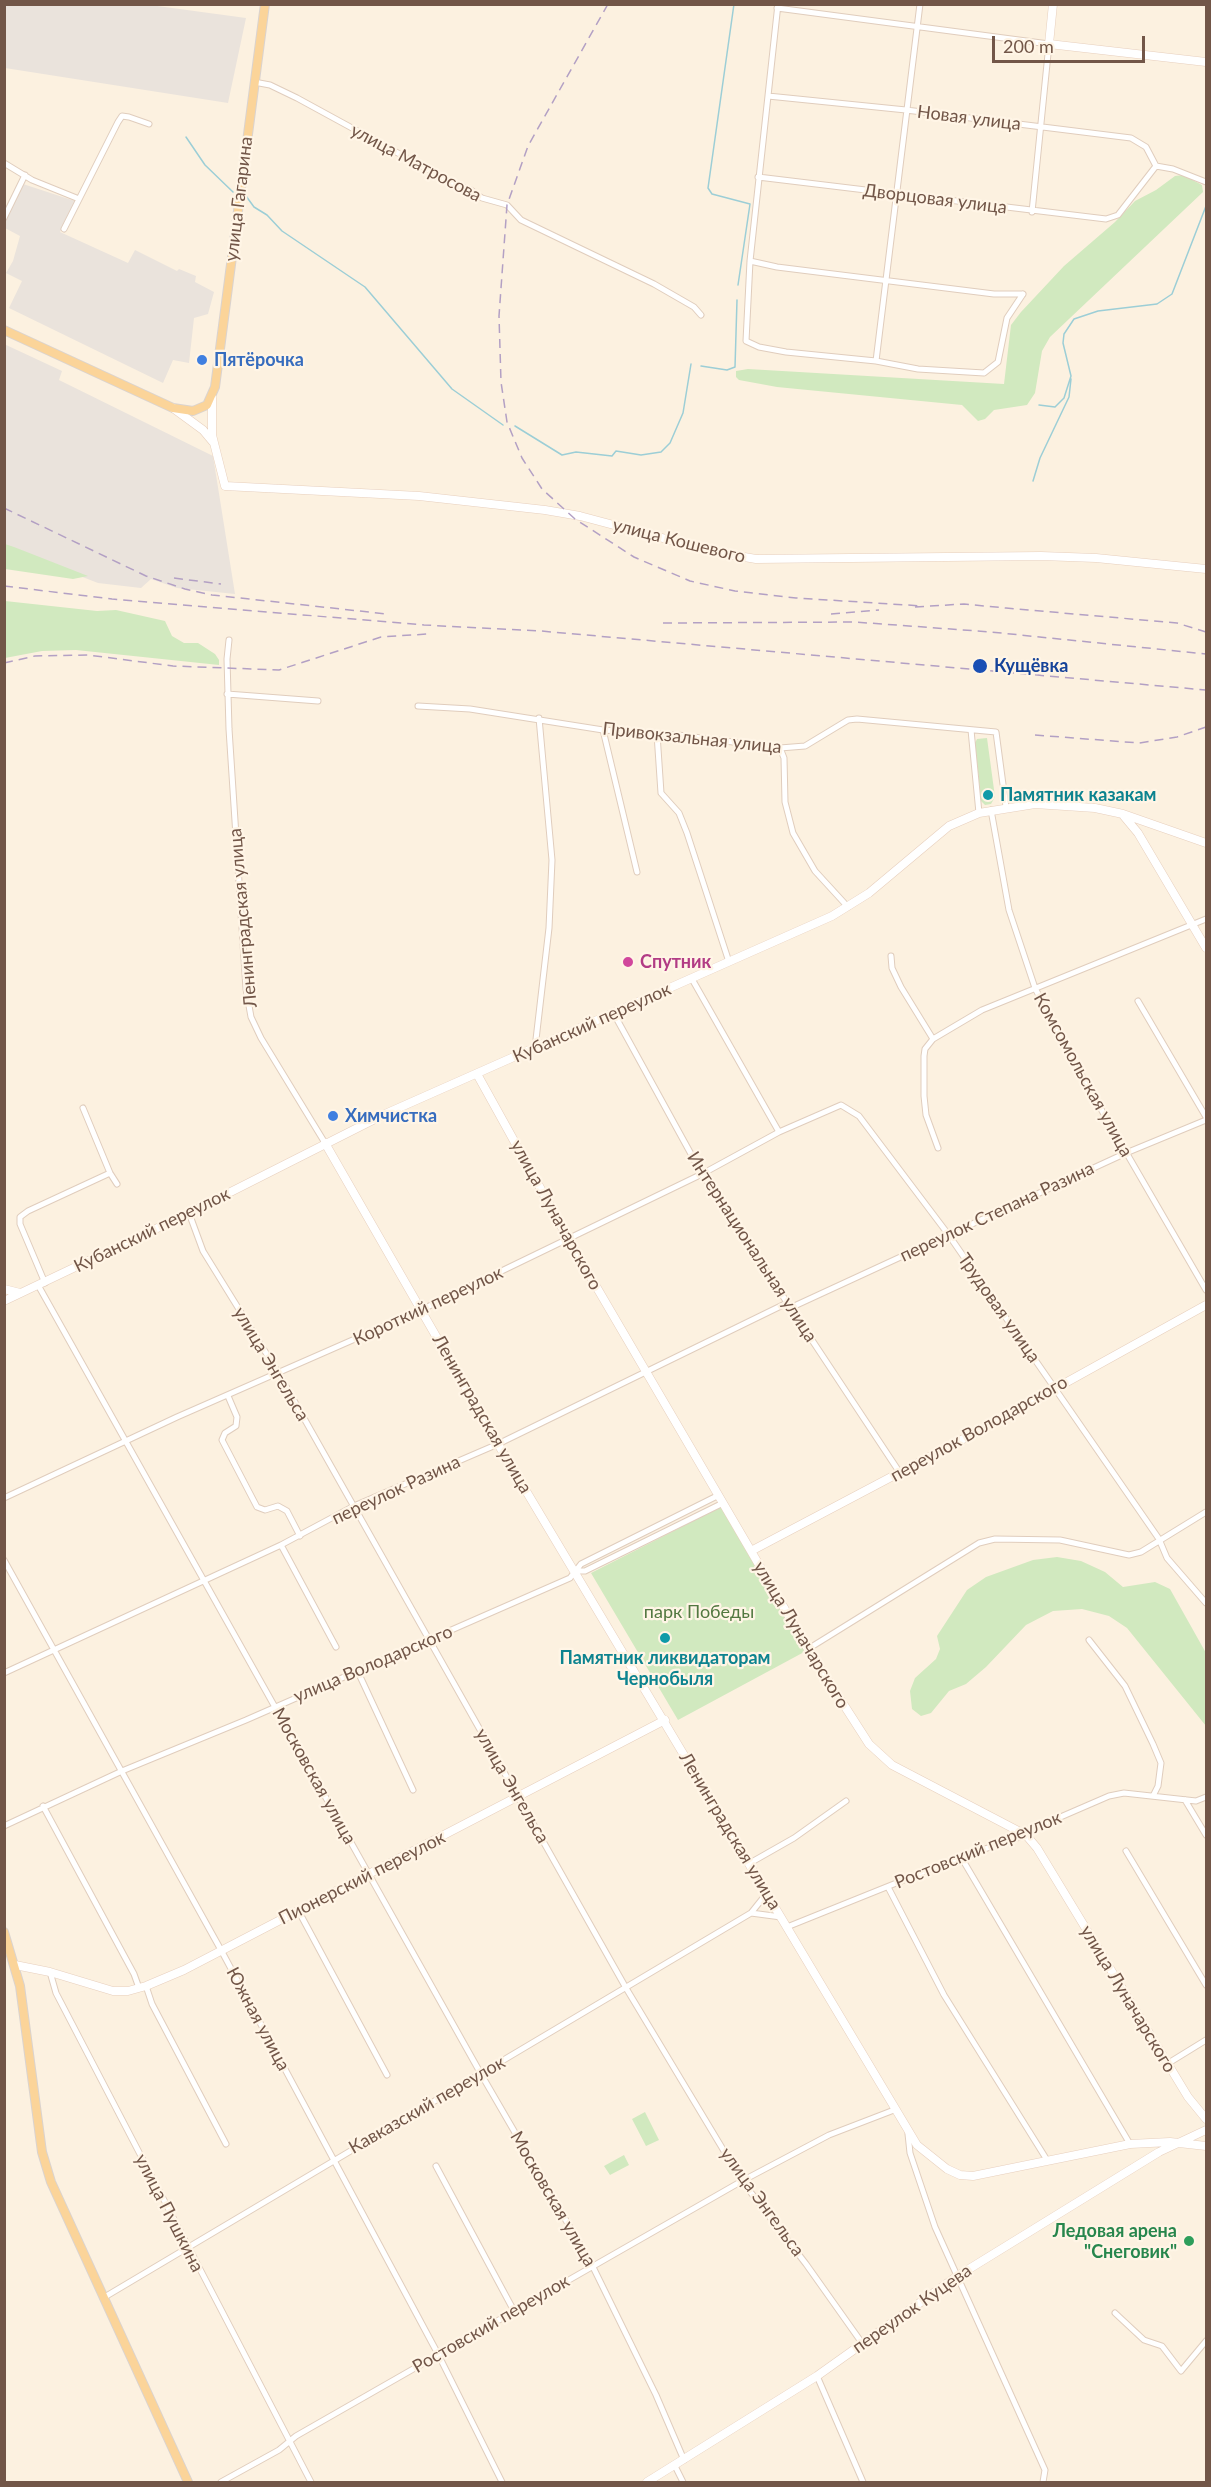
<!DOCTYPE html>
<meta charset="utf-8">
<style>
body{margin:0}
#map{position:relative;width:1211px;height:2487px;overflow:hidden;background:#fcf1e0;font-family:Lato,sans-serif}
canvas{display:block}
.frame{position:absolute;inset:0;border:6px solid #725648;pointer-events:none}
.scale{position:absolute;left:992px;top:36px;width:153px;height:27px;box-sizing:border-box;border:3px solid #725648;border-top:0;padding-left:8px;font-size:18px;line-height:21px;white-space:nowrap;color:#725648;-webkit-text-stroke:4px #fff5e6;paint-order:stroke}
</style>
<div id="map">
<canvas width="1211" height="2487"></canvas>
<div class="frame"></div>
<div class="scale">200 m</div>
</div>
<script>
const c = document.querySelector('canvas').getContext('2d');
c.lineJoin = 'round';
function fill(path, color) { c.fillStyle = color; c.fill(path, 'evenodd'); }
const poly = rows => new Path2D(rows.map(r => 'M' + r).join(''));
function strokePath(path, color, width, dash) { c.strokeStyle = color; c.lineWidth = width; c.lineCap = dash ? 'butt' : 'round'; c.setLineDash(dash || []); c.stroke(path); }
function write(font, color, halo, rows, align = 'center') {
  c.font = font + ' Lato,sans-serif'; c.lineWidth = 4.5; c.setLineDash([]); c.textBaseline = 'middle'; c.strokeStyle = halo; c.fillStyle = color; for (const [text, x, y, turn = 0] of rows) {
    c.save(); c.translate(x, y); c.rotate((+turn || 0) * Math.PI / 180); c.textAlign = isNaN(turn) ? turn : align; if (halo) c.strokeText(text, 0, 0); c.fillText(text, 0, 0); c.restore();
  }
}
const industrial = poly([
 [150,5,246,18,228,103,5,68,5,5],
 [23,184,75,201,60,232,128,263,135,250,177,271,179,269,196,276,195,282,214,292,208,314,194,318,189,363,173,360,163,383,9,308,22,281,6,273,13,261,20,236,5,228,4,222],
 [4,344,62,371,59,380,213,456,235,594,177,588,151,579,141,588,98,583,5,547]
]);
const green = poly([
 [1183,175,1202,185,1203,192,1050,337,1042,351,1035,393,1027,405,994,410,985,419,978,421,962,405,777,387,739,380,736,377,736,371,748,369,1004,384,1011,325,1021,312,1064,266,1115,222,1135,201,1156,190,1175,176],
 [5,544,14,547,88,576,73,579,5,569],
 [5,601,97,611,116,610,165,621,172,636,184,643,198,643,215,654,219,660,219,665,76,650,42,651,5,658],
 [987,738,995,797,991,804,985,805,981,801,975,743,977,739],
 [721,1507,806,1651,678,1720,591,1573],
 [1057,1557,1081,1561,1105,1572,1123,1587,1155,1582,1170,1589,1206,1653,1206,1726,1127,1628,1109,1616,1082,1609,1053,1611,1026,1625,986,1667,966,1684,949,1691,931,1713,921,1716,912,1709,910,1691,915,1678,936,1659,940,1649,937,1636,967,1590,986,1577,1033,1560],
 [645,2112,659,2140,646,2146,632,2119],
 [624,2155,629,2165,610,2175,604,2166]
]);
const stream = poly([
 [734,4,708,188,712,194,750,204,738,285],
 [186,137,205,165,233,192],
 [246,196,254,207,267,215,282,231,365,287,452,389,503,425],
 [701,366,727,370,735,367,737,300],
 [1039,405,1055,407,1064,398,1071,376,1063,343,1064,334,1074,319,1098,311,1157,304,1172,294,1206,206],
 [515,426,562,455,576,452,612,456,616,451,641,455,661,452,670,443,683,413,691,364],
 [1033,481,1040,458,1069,397,1071,379]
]);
const street = poly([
 [778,4,750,261,746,341,759,347,786,352,876,361,918,369,984,373,998,362,1007,318,1023,294],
 [777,8,1049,44,1032,212],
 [254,82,270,85,297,98,451,182,471,190,482,198,507,205,521,220,654,284,694,307,701,315],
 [768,96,906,110,1131,138,1146,147,1156,166],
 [4,163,32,180,79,199],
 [758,177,1106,219,1118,215,1156,166,1173,169,1206,182],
 [4,218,25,175],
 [64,229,118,122,122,116,129,117,149,124],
 [750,261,777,267,994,294,1023,294],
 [876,361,920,4],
 [229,640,227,659,229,729,246,989,251,1017,261,1038,325,1143],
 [227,694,318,701],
 [418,706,470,709,603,730,678,735,780,748,805,746,848,720,857,719,996,732,1006,807],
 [603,730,637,872],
 [971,730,979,813],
 [657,734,661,793,679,813,687,833,729,962],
 [780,748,784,758,785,802,793,833,815,871,848,907],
 [991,810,1009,910,1035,988,1065,1047,1206,1290],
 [891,956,892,968,901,987,933,1039],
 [692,979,779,1132],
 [1138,1001,1206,1117],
 [614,1014,702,1174,900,1473],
 [535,1048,549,928,552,860,539,718],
 [83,1108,110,1173,117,1184],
 [938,1148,926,1115,924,1096,924,1056,925,1049,933,1039,982,1010,1206,919],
 [189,1213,203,1251,279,1374,626,1988,742,2181,806,2264,862,2343],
 [45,1283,20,1224,20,1217,28,1211,110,1173],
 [38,1285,481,2074,593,2267,656,2395,684,2460],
 [790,1308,1126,1153,1206,1120],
 [228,1396,237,1417,236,1426,225,1433,222,1440,257,1507,265,1510,278,1506,287,1511,300,1536],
 [4,1498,177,1417,421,1310,702,1174,779,1132,841,1105,859,1116,948,1234,1159,1539,1167,1558,1206,1603],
 [281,1545,336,1647],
 [4,1560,221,1950,438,2354,502,2482],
 [575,1571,585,1571,723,1503],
 [1089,1640,1125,1686,1153,1744,1161,1763,1158,1786,1153,1796],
 [808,1649,979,1543,995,1539,1060,1540,1129,1555,1141,1552,1206,1512],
 [358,1672,413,1790],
 [4,1673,281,1545,354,1506,498,1444,787,1303],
 [1185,1800,1206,1835],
 [43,1806,134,1974,139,1988],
 [4,1826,122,1771,246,1720,570,1578,581,1564,719,1495],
 [1126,1851,1206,1985],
 [961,1857,1130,2144],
 [750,1863,794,1838,846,1801],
 [888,1887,944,1995,1047,2160],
 [298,1910,387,2075],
 [751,1913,781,1917],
 [787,1927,961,1857,1026,1835,1042,1825,1109,1796,1124,1793,1196,1801,1206,1797],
 [50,1972,56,1993,311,2482],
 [146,1986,152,2004,226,2144],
 [1167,2064,1206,2040],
 [908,2134,910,2153,935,2227,1045,2470,1043,2482],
 [436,2166,514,2311],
 [103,2298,751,1913,767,1893],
 [1115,2313,1144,2340,1162,2346,1181,2371,1206,2341],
 [817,2376,863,2482],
 [675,2466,683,2482],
 [221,2482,279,2450,296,2436,742,2181,829,2135,894,2110]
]);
const secondary = poly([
 [1053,4,1049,44,1206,62],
 [212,398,212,435,225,486,419,496,545,510,580,516,715,552,756,559,1041,556,1096,558,1206,569],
 [173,408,203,430,213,442],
 [1123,815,1138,833,1206,948],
 [477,1074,569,1240,751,1551,808,1649,869,1744,892,1765,1026,1835,1037,1848,1188,2097,1206,2119],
 [325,1143,498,1444,917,2145,947,2169,960,2175,973,2176,1130,2144,1170,2142,1206,2146],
 [4,1289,20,1293],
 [4,1301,189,1213,385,1114,832,916,869,893,949,826,979,813,1035,804,1095,808,1123,814,1206,843],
 [751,1551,984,1428,1206,1305],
 [15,1965,50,1972,113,1991,128,1991,146,1986,184,1970,665,1720],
 [647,2482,817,2376,956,2277,1159,2152,1206,2130]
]);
const primary = poly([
 [4,330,173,408,193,411,207,405,215,387,265,4],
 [4,1932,20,1986,42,2152,51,2182,188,2482]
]);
const rail = poly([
 [608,4,528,146,507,205,499,316,501,382,507,422,522,458,542,489,575,519,634,557,690,581,735,591,796,598,923,606],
 [4,508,146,576,185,589,212,595,387,614],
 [174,578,221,584],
 [4,586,112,599,424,625,541,631,1206,690],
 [915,607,964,604,1006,608,1177,623,1206,632],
 [831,614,879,610],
 [663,623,855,622,991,632,1206,654],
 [4,663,35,656,88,655,173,666,279,670,381,637,427,634],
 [1035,735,1139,743,1177,737,1206,727]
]);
const markers = [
 [202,360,6,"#3f7fe0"],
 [980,666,8,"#1a4fb4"],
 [988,795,6,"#0f9aa8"],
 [628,962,6,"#d1479c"],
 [333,1116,6,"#3f7fe0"],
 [665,1638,6,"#0f9aa8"],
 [1189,2241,6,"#2e9e5b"]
];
const streetNames = [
 ["Новая улица",969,118,7],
 ["улица Матросова",416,163,28],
 ["улица Гагарина",239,199,-83],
 ["Дворцовая улица",935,199,7],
 ["улица Кошевого",679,541,14],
 ["Привокзальная улица",692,738,6],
 ["Ленинградская улица",243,918,-95],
 ["Кубанский переулок",592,1023,-24],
 ["Комсомольская улица",1083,1075,61],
 ["переулок Степана Разина",997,1212,-25],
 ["улица Луначарского",556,1215,61],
 ["Кубанский переулок",152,1230,-26],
 ["Интернациональная улица",752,1247,57],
 ["Короткий переулок",428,1306,-25],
 ["Трудовая улица",999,1308,55],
 ["улица Энгельса",271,1364,59],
 ["Ленинградская улица",482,1414,60],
 ["переулок Володарского",979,1429,-29],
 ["переулок Разина",396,1490,-25],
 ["улица Луначарского",801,1635,59],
 ["улица Володарского",373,1664,-23],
 ["Московская улица",314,1776,61],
 ["улица Энгельса",512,1786,60],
 ["Ленинградская улица",730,1831,59],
 ["Ростовский переулок",978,1850,-22],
 ["Пионерский переулок",362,1878,-27],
 ["улица Луначарского",1128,1999,59],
 ["Южная улица",258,2019,62],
 ["Кавказский переулок",427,2105,-30],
 ["Московская улица",553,2199,60],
 ["улица Энгельса",762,2202,54],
 ["улица Пушкина",169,2213,63],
 ["переулок Куцева",912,2309,-35],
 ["Ростовский переулок",491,2324,-30]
];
const shopNames = [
 ["Пятёрочка",214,360],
 ["Химчистка",345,1116]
];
const transitNames = [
 ["Кущёвка",994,666]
];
const cultureNames = [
 ["Памятник казакам",1000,795],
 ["Памятник ликвидаторам",665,1658,"center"],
 ["Чернобыля",665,1679,"center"]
];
const hotelNames = [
 ["Спутник",640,962]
];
const parkNames = [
 ["парк Победы",699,1612]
];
const leisureNames = [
 ["Ледовая арена",1177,2231],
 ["\"Снеговик\"",1177,2252]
];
fill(industrial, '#eae3dc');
fill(green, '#d1e9bf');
strokePath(stream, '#9cced6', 1.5);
strokePath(street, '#e0cdbd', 7);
strokePath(secondary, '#e7cfbd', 9);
strokePath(primary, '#dad3cf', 10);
strokePath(street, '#fff', 5);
strokePath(secondary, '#fff', 8);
strokePath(primary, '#fbd499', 8);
strokePath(rail, '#b3a0c4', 1.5, [9, 6]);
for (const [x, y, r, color] of markers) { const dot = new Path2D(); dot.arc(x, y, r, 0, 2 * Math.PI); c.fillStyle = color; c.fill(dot); strokePath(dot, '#fff5e6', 2); }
write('18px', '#725648', '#fff5e6', streetNames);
write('bold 18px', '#366cbe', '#fff5e6', shopNames, 'left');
write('bold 18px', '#164399', '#fff5e6', transitNames, 'left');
write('bold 18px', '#0d838f', '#fff5e6', cultureNames, 'left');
write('bold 18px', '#b23c85', '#fff5e6', hotelNames, 'left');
write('18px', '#527840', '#fff5e6', parkNames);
write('bold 18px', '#27864d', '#fff5e6', leisureNames, 'right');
</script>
